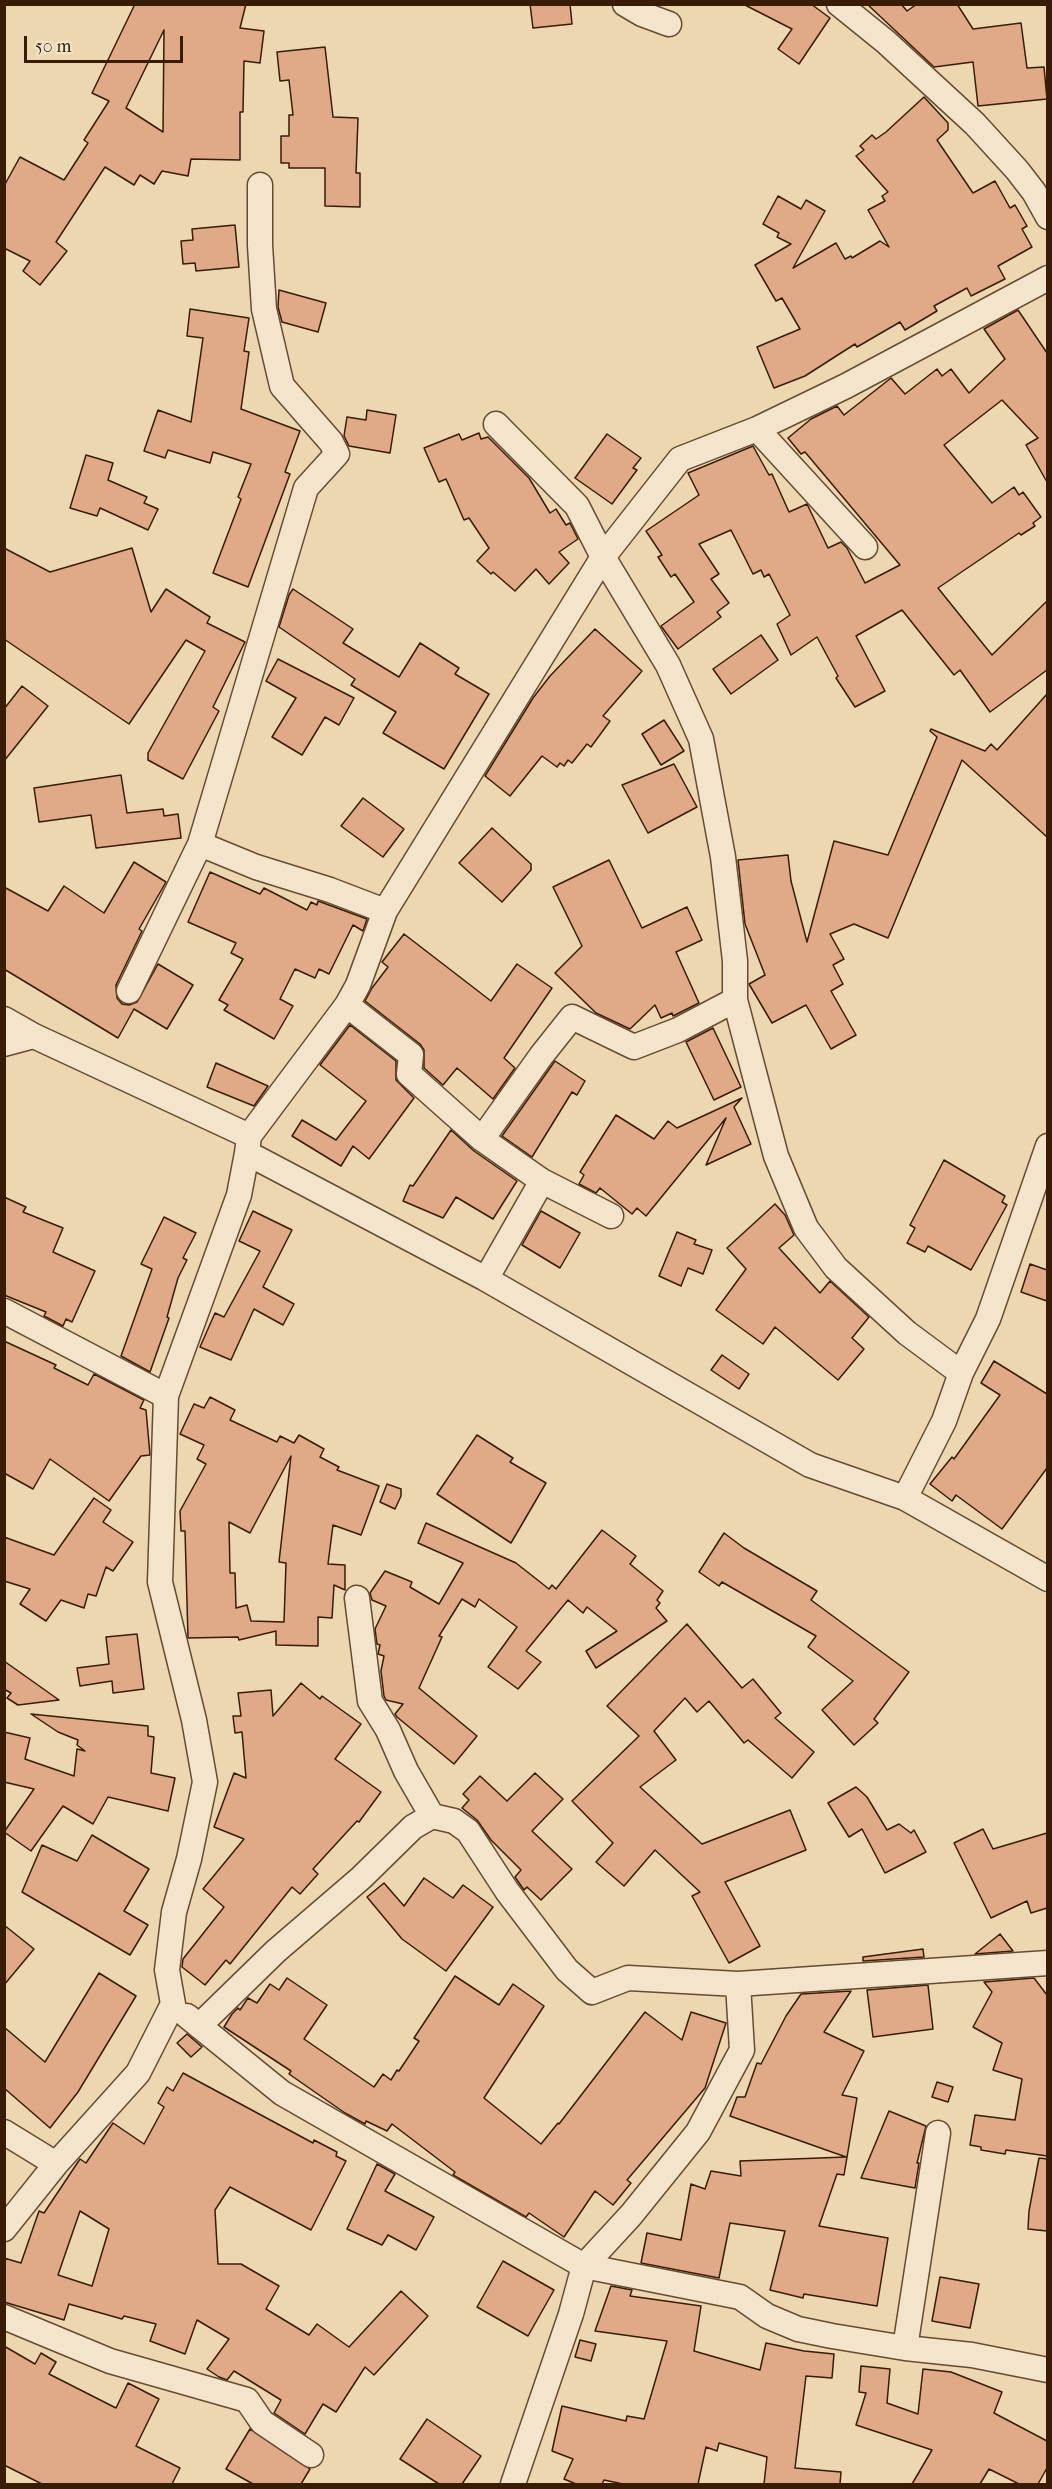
<!DOCTYPE html>
<style>
body{margin:0}
#map{position:relative;width:1052px;height:2489px;overflow:hidden;background:#edd7b0;font-family:"IM FELL French Canon",serif}
canvas{display:block}
.frame{position:absolute;inset:0;border:6px solid #381c05;pointer-events:none}
.scale{position:absolute;left:24px;top:36px;width:159px;height:27px;box-sizing:border-box;border:3px solid #381c05;border-top:0;padding-left:8px;font-size:18px;line-height:21px;white-space:nowrap;color:#381c05;-webkit-text-stroke:4px #f3e5cc;paint-order:stroke}
</style>
<div id="map">
<canvas width="1052" height="2489"></canvas>
<div class="frame"></div>
<div class="scale">50 m</div>
</div>
<script>
const c = document.querySelector('canvas').getContext('2d');
c.lineJoin = 'round';
function fill(path, color) { c.fillStyle = color; c.fill(path, 'evenodd'); }
const poly = rows => new Path2D(rows.map(r => 'M' + r).join(''));
function strokePath(path, color, width, dash) { c.strokeStyle = color; c.lineWidth = width; c.lineCap = dash ? 'butt' : 'round'; c.setLineDash(dash || []); c.stroke(path); }
const building = poly([
 [135,4,246,4,240,28,264,31,260,63,244,61,243,112,240,112,240,160,191,159,188,176,162,171,154,184,140,175,134,185,105,167,56,242,67,251,40,285,23,271,30,261,4,248,4,186,20,157,64,180,88,143,84,140,109,101,92,93,135,4],
 [164,30,163,132,126,108,164,30],
 [530,4,570,4,572,24,533,28,530,4],
 [743,4,811,4,830,18,799,64,778,49,792,29,743,4],
 [867,4,901,4,907,11,917,4,957,4,973,29,1021,23,1027,68,1044,67,1047,99,978,106,973,62,934,67,867,4],
 [325,47,333,117,358,118,356,173,360,173,360,207,325,206,325,168,289,168,289,163,281,163,281,136,289,136,289,115,293,115,289,80,280,81,277,52,325,47],
 [924,97,948,123,948,130,937,140,973,193,995,181,1010,208,1015,205,1027,226,1022,229,1032,247,998,266,1005,279,971,296,967,288,934,306,937,311,905,330,900,322,857,347,855,344,805,376,774,388,757,347,800,329,782,298,776,301,755,265,791,244,777,237,779,233,763,224,778,196,801,209,806,200,825,211,793,268,836,243,845,259,851,256,852,258,880,241,889,247,868,210,885,201,882,196,888,192,856,156,864,150,860,146,872,135,876,139,886,132,924,97],
 [235,225,239,267,196,271,195,263,183,264,181,241,193,240,192,229,235,225],
 [279,290,326,303,318,332,282,322,278,307,279,290],
 [190,309,249,318,244,351,249,352,241,409,300,431,285,472,290,474,248,587,213,573,241,499,238,497,251,464,213,452,210,463,168,450,165,458,144,451,158,410,191,422,203,338,187,336,190,309],
 [1018,310,1047,353,1047,482,1026,445,1038,438,1002,400,944,445,992,503,1014,487,1019,495,1023,492,1041,517,1033,523,1035,526,1021,535,1019,533,938,588,992,655,1047,601,1047,670,990,712,960,670,954,675,902,610,856,636,885,691,855,707,836,678,838,676,817,637,791,655,777,624,790,615,769,574,764,577,761,570,753,574,731,530,699,544,719,574,711,579,729,603,717,612,721,617,678,649,661,626,694,602,675,574,671,577,658,557,662,555,646,531,699,495,688,473,753,446,769,475,772,474,789,512,807,504,828,548,841,542,847,548,865,583,900,565,805,452,801,454,788,438,811,419,837,406,844,415,891,378,905,394,937,369,942,376,951,369,969,393,1005,359,984,329,1018,310],
 [367,410,396,415,390,453,349,446,344,436,347,417,366,420,367,410],
 [479,433,481,439,488,437,529,478,550,513,556,509,566,525,570,523,578,539,559,552,569,563,549,584,536,569,515,591,493,572,491,574,477,561,489,548,469,518,464,520,446,479,439,482,424,448,459,434,462,440,479,433],
 [607,434,641,458,633,468,637,470,612,504,575,478,607,434],
 [86,455,113,463,108,480,147,497,144,503,158,509,148,530,100,508,97,516,70,508,86,455],
 [4,548,50,572,132,548,151,612,166,589,210,617,207,623,245,642,213,707,219,711,183,779,148,760,148,753,205,651,186,640,129,724,4,639,4,548],
 [293,589,353,629,343,643,399,677,420,643,459,668,455,674,489,694,444,769,383,733,396,712,351,685,355,679,279,627,289,595,293,589],
 [595,629,642,671,603,716,610,721,591,747,587,744,572,763,568,760,564,766,560,763,557,767,542,756,510,796,485,776,533,698,550,676,595,629],
 [761,635,778,660,731,694,713,669,761,635],
 [278,659,354,698,339,725,325,717,302,755,272,737,296,698,266,681,278,659],
 [22,686,48,706,4,761,4,709,22,686],
 [1047,694,1047,837,962,760,888,938,854,924,830,934,844,959,833,965,843,984,831,991,856,1035,831,1049,806,1005,772,1023,749,984,765,975,745,924,738,860,788,855,791,881,807,942,834,841,888,855,937,737,930,731,931,729,985,751,991,744,997,750,1047,694],
 [664,720,684,751,661,765,642,734,664,720],
 [674,764,697,807,648,833,622,785,674,764],
 [121,775,127,813,163,809,164,816,178,814,181,838,96,848,91,815,39,822,34,788,121,775],
 [363,798,404,829,383,857,341,826,363,798],
 [492,828,531,864,531,870,502,902,459,863,492,828],
 [609,860,642,928,687,907,702,940,676,952,699,1003,673,1016,672,1013,661,1018,655,1005,630,1029,596,1013,555,973,582,946,553,887,609,860],
 [134,862,166,882,139,929,142,931,116,985,117,998,122,1004,129,1005,137,1002,158,964,193,985,167,1029,134,1009,118,1038,4,969,4,887,48,911,64,886,104,913,134,862],
 [210,872,260,894,264,888,307,910,311,902,317,905,318,901,367,919,363,931,353,925,329,974,319,969,315,978,295,969,280,999,293,1006,274,1039,224,1010,228,1005,219,1000,243,959,231,953,236,943,188,922,210,872],
 [404,934,491,1001,517,964,552,988,504,1058,515,1068,493,1099,457,1068,443,1085,424,1068,424,1050,420,1044,365,1001,372,988,388,967,382,962,404,934],
 [350,1025,396,1061,396,1080,414,1098,369,1159,353,1146,341,1166,292,1136,302,1120,336,1140,366,1101,320,1065,350,1025],
 [713,1028,741,1087,714,1100,686,1042,713,1028],
 [555,1061,585,1081,577,1095,572,1092,532,1157,502,1136,555,1061],
 [216,1063,268,1086,254,1106,207,1087,216,1063],
 [742,1098,734,1107,751,1144,706,1165,726,1118,646,1216,637,1208,632,1214,600,1188,596,1193,579,1184,584,1175,580,1172,616,1115,654,1139,668,1121,677,1128,742,1098],
 [451,1130,474,1151,517,1181,493,1219,456,1197,443,1218,403,1201,410,1185,413,1186,451,1130],
 [944,1160,1005,1196,1002,1202,1007,1205,971,1270,928,1246,925,1252,907,1243,915,1228,910,1225,944,1160],
 [4,1197,26,1207,23,1212,63,1228,53,1252,95,1271,72,1322,66,1319,63,1326,44,1316,46,1312,4,1295,4,1197],
 [775,1204,785,1215,794,1235,779,1248,820,1293,830,1281,869,1317,852,1338,864,1349,838,1380,775,1327,763,1344,716,1310,746,1269,727,1248,775,1204],
 [253,1211,292,1230,263,1287,294,1304,283,1325,254,1309,231,1360,200,1347,215,1313,224,1317,260,1251,239,1241,253,1211],
 [541,1211,580,1233,560,1268,522,1245,541,1211],
 [164,1217,196,1233,183,1258,187,1260,178,1278,167,1317,169,1318,150,1372,121,1356,152,1269,141,1264,164,1217],
 [677,1232,696,1240,694,1244,712,1250,703,1274,688,1268,681,1286,659,1276,677,1232],
 [1030,1264,1047,1270,1047,1301,1021,1292,1030,1264],
 [4,1341,56,1365,54,1368,88,1385,94,1374,144,1400,140,1408,146,1410,150,1455,141,1456,109,1501,50,1459,33,1489,4,1473,4,1341],
 [722,1355,749,1374,739,1389,711,1370,722,1355],
 [994,1361,1047,1394,1047,1468,1002,1529,956,1495,952,1501,930,1484,952,1457,954,1459,1000,1395,981,1383,994,1361],
 [210,1397,235,1410,230,1420,277,1442,280,1436,294,1443,299,1435,324,1449,320,1457,339,1467,337,1470,379,1486,361,1535,333,1525,328,1564,345,1565,345,1590,334,1585,332,1618,318,1617,318,1646,276,1645,276,1631,239,1640,238,1637,188,1638,185,1531,181,1531,180,1511,206,1464,197,1459,204,1445,180,1434,194,1404,204,1408,210,1397],
 [291,1456,279,1562,286,1563,284,1622,251,1621,247,1605,236,1608,235,1573,230,1573,229,1522,250,1533,291,1456],
 [477,1435,513,1458,510,1462,546,1483,511,1543,437,1494,477,1435],
 [387,1484,401,1489,401,1496,395,1509,380,1502,387,1484],
 [94,1498,111,1510,103,1522,133,1542,113,1571,106,1567,96,1596,88,1594,84,1608,61,1600,46,1621,20,1604,30,1589,4,1581,4,1537,54,1555,94,1498],
 [426,1523,516,1563,549,1589,552,1585,556,1589,602,1530,636,1556,630,1564,663,1591,657,1600,660,1603,656,1608,667,1621,596,1668,586,1651,617,1631,587,1607,583,1613,568,1600,526,1651,541,1662,518,1689,488,1667,517,1627,479,1599,475,1607,462,1599,439,1636,442,1637,419,1688,477,1736,454,1764,397,1717,395,1714,403,1704,386,1700,384,1696,381,1671,384,1656,378,1654,380,1645,377,1644,375,1629,386,1606,372,1600,370,1593,385,1571,412,1582,410,1587,439,1604,463,1563,418,1543,426,1523],
 [724,1533,744,1548,817,1591,811,1600,909,1672,874,1719,878,1723,854,1745,822,1710,853,1681,808,1647,816,1636,722,1582,719,1586,699,1572,724,1533],
 [687,1624,742,1688,753,1679,781,1713,775,1718,814,1752,792,1778,748,1740,744,1743,709,1701,697,1712,685,1698,654,1731,676,1760,640,1787,702,1844,790,1810,806,1850,725,1882,760,1946,729,1963,692,1896,700,1892,655,1850,624,1886,596,1862,613,1843,572,1801,639,1736,607,1706,687,1624],
 [137,1634,144,1689,113,1693,112,1681,80,1686,77,1668,109,1664,106,1637,137,1634],
 [4,1661,59,1700,18,1705,7,1698,11,1693,4,1689,4,1661],
 [301,1683,320,1699,322,1696,361,1724,335,1759,381,1792,359,1822,357,1821,313,1869,318,1874,300,1894,292,1887,230,1964,226,1960,205,1985,182,1967,183,1959,224,1907,203,1889,244,1839,214,1827,234,1773,246,1778,242,1732,235,1733,233,1716,241,1716,238,1693,271,1690,273,1716,301,1683],
 [31,1714,148,1726,148,1736,154,1737,151,1773,175,1778,168,1811,108,1797,93,1824,63,1806,31,1851,4,1832,34,1789,4,1782,4,1732,30,1738,25,1759,74,1776,77,1749,85,1751,77,1745,78,1740,58,1732,31,1714],
 [535,1773,563,1799,532,1831,572,1869,541,1900,527,1887,524,1890,515,1877,521,1870,491,1840,477,1820,462,1808,469,1800,463,1794,480,1776,507,1801,535,1773],
 [856,1787,867,1797,887,1830,899,1824,911,1833,914,1830,926,1852,885,1873,862,1829,849,1837,828,1803,856,1787],
 [983,1829,993,1849,1047,1833,1047,1908,1031,1913,1027,1901,991,1918,954,1843,983,1829],
 [92,1835,149,1869,124,1911,148,1925,130,1955,22,1892,42,1845,77,1861,92,1835],
 [424,1878,453,1898,463,1885,493,1907,446,1971,402,1939,367,1897,384,1883,404,1906,424,1878],
 [4,1925,34,1949,4,1985,4,1925],
 [1000,1934,1013,1951,975,1954,1000,1934],
 [923,1949,924,1957,863,1961,863,1957,923,1949],
 [99,1973,136,1996,78,2092,50,2128,4,2088,4,2027,45,2062,99,1973],
 [455,1976,499,2005,513,1984,544,2006,484,2098,541,2144,558,2123,559,2124,645,2012,682,2040,691,2012,726,2023,705,2088,627,2180,631,2183,613,2205,595,2191,564,2237,529,2213,526,2217,453,2175,455,2172,392,2124,387,2131,366,2121,365,2124,345,2113,289,2074,291,2071,224,2027,232,2014,238,2008,240,2010,248,1998,257,2003,270,1984,279,1990,287,1978,327,2005,304,2039,374,2087,383,2074,391,2080,397,2070,399,2071,419,2041,414,2038,455,1976],
 [1034,1978,1047,1995,1047,2156,1006,2150,1005,2154,981,2150,981,2147,970,2145,975,2115,1015,2120,1022,2079,993,2070,1002,2043,973,2027,992,1992,984,1982,1034,1978],
 [928,1985,933,2029,873,2037,867,1990,928,1985],
 [851,1991,824,2032,864,2051,842,2095,857,2098,844,2175,837,2174,819,2226,888,2238,877,2306,804,2294,803,2298,770,2290,785,2231,730,2223,719,2278,641,2263,647,2233,681,2240,691,2184,705,2189,711,2171,741,2176,740,2161,846,2157,730,2116,737,2097,745,2097,757,2063,761,2064,786,2016,801,1994,851,1991],
 [187,2034,202,2047,191,2057,177,2043,187,2034],
 [183,2073,313,2143,314,2140,337,2152,336,2156,346,2161,311,2230,230,2187,215,2210,218,2264,241,2264,279,2286,266,2309,309,2335,317,2324,349,2347,401,2291,428,2316,374,2375,365,2367,336,2412,323,2404,305,2434,274,2413,281,2400,234,2371,227,2380,219,2377,207,2369,229,2339,197,2320,185,2354,150,2341,156,2324,124,2316,122,2319,69,2304,64,2320,4,2302,4,2258,21,2263,39,2211,44,2213,80,2159,86,2163,113,2123,144,2144,164,2107,158,2103,167,2087,173,2091,183,2073],
 [80,2211,109,2229,92,2286,58,2275,80,2211],
 [937,2082,953,2087,948,2102,932,2097,937,2082],
 [889,2111,926,2126,917,2163,919,2163,915,2188,861,2178,889,2111],
 [1039,2158,1047,2159,1047,2231,1028,2229,1029,2211,1039,2158],
 [377,2164,395,2174,385,2191,434,2217,416,2250,388,2235,382,2245,347,2229,377,2164],
 [503,2261,554,2290,528,2336,477,2307,503,2261],
 [940,2277,979,2284,970,2328,932,2321,940,2277],
 [611,2286,632,2290,630,2296,701,2306,694,2351,760,2370,766,2343,804,2351,834,2354,832,2378,806,2376,795,2468,841,2472,840,2484,764,2484,767,2457,719,2443,717,2451,706,2447,698,2484,623,2484,604,2480,602,2484,576,2484,564,2479,573,2459,552,2451,562,2406,626,2421,627,2416,644,2419,667,2341,595,2331,611,2286],
 [580,2340,596,2344,591,2361,575,2357,580,2340],
 [4,2346,35,2364,41,2353,56,2362,49,2374,116,2408,128,2383,159,2399,136,2446,180,2468,172,2484,42,2484,4,2465,4,2346],
 [861,2366,890,2369,887,2403,918,2414,923,2369,951,2372,1002,2392,994,2413,1047,2441,1047,2468,1038,2484,1019,2484,989,2469,980,2484,912,2484,932,2450,856,2425,866,2393,859,2392,861,2366],
 [427,2419,481,2456,462,2484,439,2484,400,2459,427,2419],
 [250,2429,310,2469,301,2484,253,2484,226,2469,250,2429]
]);
const street = poly([
 [625,4,642,14,669,24],
 [839,4,886,42,975,124,1017,170,1034,192,1048,217],
 [260,185,260,245,264,309,282,386,331,442,337,454,306,488,200,844,256,867,330,890,385,911],
 [496,424,577,506,603,557,668,665,701,739,723,857,735,961,735,1000,776,1156,806,1228,836,1268,907,1333,961,1373],
 [757,429,865,547],
 [129,991,200,844],
 [347,1005,411,1055,409,1074,482,1139,542,1181,611,1216],
 [4,1019,34,1036,249,1136,247,1153,486,1279,810,1465,905,1498,1048,1579],
 [4,1044,34,1036],
 [249,1136,347,1005,358,985,385,911,603,557,680,459,757,429,846,386,1048,278],
 [482,1139,541,1056,572,1017,634,1047,678,1030,735,1000],
 [486,1279,542,1181],
 [4,1311,166,1396],
 [905,1498,944,1421,961,1373,988,1319,1048,1146],
 [357,1598,370,1701,388,1730,406,1771,432,1816],
 [738,1984,1048,1963],
 [187,2016,282,2093,584,2266,740,2297,767,2316,798,2329,832,2336,905,2348,972,2355,1048,2370],
 [199,2026,276,1951,361,1878,413,1827,432,1816,454,1821,468,1831,507,1891,567,1970,592,1992,628,1978,738,1984,742,2050,698,2132,631,2215,584,2266,571,2314,513,2484],
 [4,2132,56,2164],
 [4,2229,56,2164,138,2073,173,2004,167,1970,174,1912,189,1859,205,1782,194,1720,160,1582,166,1396,239,1195,247,1153],
 [4,2317,110,2361,247,2400,262,2422,311,2455],
 [905,2348,938,2133]
]);
fill(building, '#e0a987');
strokePath(building, '#381c05', 1.5);
strokePath(street, '#654b30', 27);
strokePath(street, '#f3e5cc', 24);
</script>
